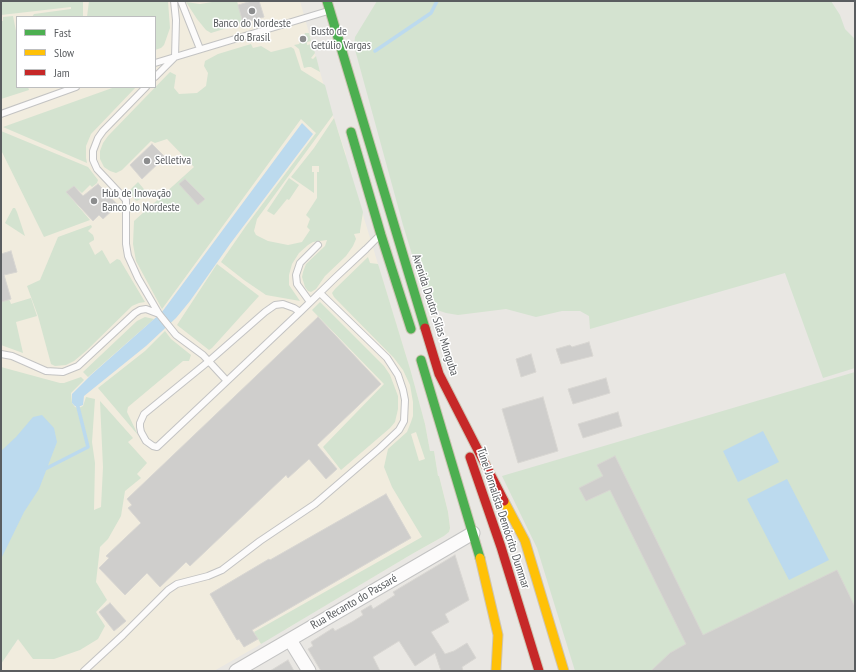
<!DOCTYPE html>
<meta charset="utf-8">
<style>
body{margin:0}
#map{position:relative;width:856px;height:672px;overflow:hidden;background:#e9e7e3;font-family:"PT Sans Narrow",sans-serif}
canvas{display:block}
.frame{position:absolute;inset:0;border:2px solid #5a5d60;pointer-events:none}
.legend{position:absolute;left:16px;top:16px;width:140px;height:72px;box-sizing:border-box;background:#fff;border:1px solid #bdbebf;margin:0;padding:5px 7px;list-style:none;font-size:12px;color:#5a5d60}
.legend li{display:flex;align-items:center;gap:8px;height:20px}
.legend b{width:20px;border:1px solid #bdbebf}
</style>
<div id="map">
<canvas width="856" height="672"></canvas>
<div class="frame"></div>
<ul class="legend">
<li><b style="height:5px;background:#4caf50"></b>Fast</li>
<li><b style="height:5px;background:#ffc107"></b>Slow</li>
<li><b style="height:5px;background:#c62828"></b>Jam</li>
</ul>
</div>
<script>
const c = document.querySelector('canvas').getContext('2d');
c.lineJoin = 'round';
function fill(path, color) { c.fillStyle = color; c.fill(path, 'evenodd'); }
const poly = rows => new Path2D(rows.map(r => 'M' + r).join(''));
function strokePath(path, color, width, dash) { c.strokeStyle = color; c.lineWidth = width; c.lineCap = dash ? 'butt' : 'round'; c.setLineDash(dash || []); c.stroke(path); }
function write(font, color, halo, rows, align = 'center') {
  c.font = font + ' "PT Sans Narrow",sans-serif'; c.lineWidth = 3; c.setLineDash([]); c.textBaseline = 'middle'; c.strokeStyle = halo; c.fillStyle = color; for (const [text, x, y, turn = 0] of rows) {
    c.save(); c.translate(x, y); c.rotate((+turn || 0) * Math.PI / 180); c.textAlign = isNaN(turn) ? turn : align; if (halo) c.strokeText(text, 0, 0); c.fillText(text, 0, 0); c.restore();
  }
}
const commercial = poly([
 [1,1,300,1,330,107,346,154,345,156,411,372,425,424,430,451,434,451,438,476,439,476,448,512,450,528,449,532,444,536,412,554,333,601,302,619,287,629,286,628,256,647,214,671,1,671,1,664,39,608,1,384],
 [17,17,155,17,155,87,17,87]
]);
const green = poly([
 [1,1,83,1,83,17,32,17,34,14,71,9,71,7,1,15],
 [89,1,168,1,170,28,164,45,161,48,155,50,155,17,87,17],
 [218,1,237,1,243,23,211,33,206,30,197,19,186,2,200,4],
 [377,1,831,1,840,15,845,29,855,39,855,368,823,378,785,273,590,329,589,316,580,311,562,311,536,317,506,309,458,315,446,313,428,307,403,225,354,46,355,37],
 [13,16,17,36,17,87,28,87,29,90,1,99,1,21,3,21,3,17],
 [305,33,309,33,311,41,307,42,307,45,312,44,315,53,311,58,313,59,316,56,320,72,311,67,308,67,304,68,299,49,294,45,299,44],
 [251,44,253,48,261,46,271,52,291,47,294,49,301,70,325,85,333,115,257,219,254,231,256,235,268,241,288,245,302,242,310,230,307,227,310,219,306,215,317,198,317,172,319,172,319,166,312,166,312,172,314,172,314,193,291,177,314,148,334,118,363,212,360,231,360,233,354,234,356,239,353,246,346,256,325,276,316,289,311,292,308,291,305,287,302,277,303,272,306,264,325,246,327,240,313,242,308,245,299,253,292,264,289,275,289,285,300,301,266,295,244,280,221,262,246,226,316,133,301,119,162,309,136,261,133,244,134,221,194,167,167,139,155,143,151,141,122,170,116,173,110,171,104,167,100,159,100,151,103,143,108,136,170,72,176,75,174,88,179,94,197,93,206,86,208,73,204,66,205,61,218,54],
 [115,87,136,87,91,134,86,146,86,158,87,163,3,127],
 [1,131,88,167,98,180,97,183,92,187,90,185,82,193,74,186,66,192,90,220,44,237,1,150],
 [289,178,299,185,289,200,287,199,274,215,267,211],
 [138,182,148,194,137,201,135,200,129,191],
 [13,208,15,208,17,212,25,236,5,223],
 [91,225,92,227,88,231,93,235,94,238,94,240,89,243,95,255,102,250,110,264,117,259,120,260,145,302,139,303,132,306,86,351,74,361,66,365,55,366,51,364,38,316,27,286,40,280,58,237],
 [368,257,370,263,378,264,379,267,411,372,425,424,430,451,434,451,438,476,439,476,448,512,450,528,449,532,444,536,412,554,261,644,254,632,422,537,392,487,384,467,388,449,407,432,411,422,413,416,413,402,410,385,403,370,394,358,334,297,332,293,335,289],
 [416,432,425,459,419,461,411,434],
 [217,264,259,296,212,348,209,350,177,325],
 [31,298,37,316,16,322,23,353,1,345,1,302,9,299,11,304],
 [320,302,384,366,390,375,398,396,398,409,395,422,390,428,341,470,323,447,384,384,312,310],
 [145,317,154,319,88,377,83,372,137,321],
 [165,331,171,339,191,355,189,361,183,361,128,407,127,412,138,435,98,388,145,351],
 [1,367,60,383,64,383,81,377,84,380,71,393,72,403,75,407,79,408,83,406,86,397,95,399,92,442,95,463,94,510,101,507,103,467,100,401,133,438,128,442,147,463,137,474,141,478,125,491,121,516,108,539,100,547,96,582,107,600,96,612,105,626,98,639,80,650,54,659,33,659,18,639,1,664],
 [855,372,855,671,575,671,537,548,502,476]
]);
const water = poly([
 [302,123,313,134,230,244,190,301,176,318,146,346,84,396,83,405,78,407,75,406,72,403,72,394,91,375,162,312],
 [42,415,54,428,57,442,39,489,24,512,1,559,1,451,16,437,33,417],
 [763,431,779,462,738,482,723,451],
 [787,479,829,560,789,580,747,499]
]);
const stream = poly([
 [375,51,431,13,437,1],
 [45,469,88,447,77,403]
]);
const building = poly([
 [252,1,259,1,264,17,243,23,238,5,252,1],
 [152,144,165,157,142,179,130,165,152,144],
 [185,179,205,199,198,205,179,184,185,179],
 [98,184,118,205,103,219,99,215,93,221,66,192,74,186,83,196,98,184],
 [11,251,17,272,4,275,11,299,1,302,1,254,11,251],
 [318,317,381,384,317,445,337,469,326,479,309,459,288,478,286,475,190,566,186,562,160,587,147,573,125,595,99,568,109,558,106,556,141,523,128,508,132,505,127,499,318,317],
 [589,342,593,356,561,364,556,349,570,345,572,347,589,342],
 [531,354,536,372,521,377,516,359,531,354],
 [606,378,610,393,573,404,568,389,606,378],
 [543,397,558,451,518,463,502,409,543,397],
 [618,412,622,426,583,438,578,424,618,412],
 [615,456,703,635,837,570,855,607,855,671,651,671,670,653,686,644,610,490,586,501,579,488,603,476,597,465,615,456],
 [386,494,411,538,252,630,258,639,244,647,239,639,237,640,210,594,269,559,270,560,386,494],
 [455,555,469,600,445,614,449,622,431,632,445,654,454,651,467,643,476,658,462,667,463,671,441,671,435,653,415,666,399,641,373,657,380,671,321,671,308,649,313,646,311,642,333,628,335,631,352,622,363,615,361,611,371,605,373,609,395,595,393,592,455,555],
 [110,603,126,621,114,631,99,612,110,603],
 [288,660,294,671,270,671,288,660]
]);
const lane = poly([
 [181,1,200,49],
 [155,63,328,11],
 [155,77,175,57,176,20,174,1],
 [146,87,103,131,98,138,93,151,93,160,97,169,126,200,126,244,128,256,138,278,159,314,176,335,203,355,227,381],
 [1,114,76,87],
 [310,302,297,284,296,275,300,263,318,245],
 [300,312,294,308,283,304,275,305,265,312,209,361,144,414,140,423,140,427,141,432,146,441,153,446,157,447,227,381,300,312,335,278,366,249,378,237],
 [1,354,12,356,46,371,63,372,78,366,135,313,140,310,146,309,159,314],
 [84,671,123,635,168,590,177,584,208,576,222,570,260,541,315,504,380,448,399,430,404,421,405,400,403,390,398,375,387,358,320,293]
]);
const street = poly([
 [290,640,309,671],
 [236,671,473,533]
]);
const fast = poly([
 [327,1,425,328],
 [351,132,381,235,411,329],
 [421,360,480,558]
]);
const slow = poly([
 [504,501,525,541,564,671],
 [480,558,498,635,496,671]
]);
const jam = poly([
 [425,328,439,374,504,501],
 [470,457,501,547,539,671]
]);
const markers = [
 [252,11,4,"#8c8d8e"],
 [303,39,4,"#8c8d8e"],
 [147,161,4,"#8c8d8e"],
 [94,201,4,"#8c8d8e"]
];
const poiNames = [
 ["Banco do Nordeste",252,24,"center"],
 ["do Brasil",252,38,"center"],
 ["Busto de",311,32],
 ["Getúlio Vargas",311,46],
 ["Selletiva",155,161],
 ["Hub de Inovação",102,194],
 ["Banco do Nordeste",102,208]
];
const streetNames = [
 ["Avenida Doutor Silas Munguba",435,315,72],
 ["Túnel Jornalista Demócrito Dummar",503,518,72],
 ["Rua Recanto do Passaré",354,602,-30]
];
fill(commercial, '#f1ecde');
fill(green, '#d4e3d0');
fill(water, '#bcdaee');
strokePath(stream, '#bcdaee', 3.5);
fill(building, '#cfcecc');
strokePath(building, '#d8d6d2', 1);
strokePath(lane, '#c3c3c3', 8);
strokePath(street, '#c3c3c3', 15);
strokePath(fast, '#cec5b4', 11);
strokePath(slow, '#cec5b4', 11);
strokePath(jam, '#cec5b4', 11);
strokePath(lane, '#fcfbfb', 6);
strokePath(street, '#fcfbfb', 13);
strokePath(fast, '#4caf50', 9);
strokePath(slow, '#ffc107', 9);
strokePath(jam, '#c62828', 9);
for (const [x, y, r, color] of markers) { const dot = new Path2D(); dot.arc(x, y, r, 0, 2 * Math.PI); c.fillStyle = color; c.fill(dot); strokePath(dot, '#fff', 1.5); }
write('12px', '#5a5d60', '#fff', poiNames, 'left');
write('12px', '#5a5d60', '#fff', streetNames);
</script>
